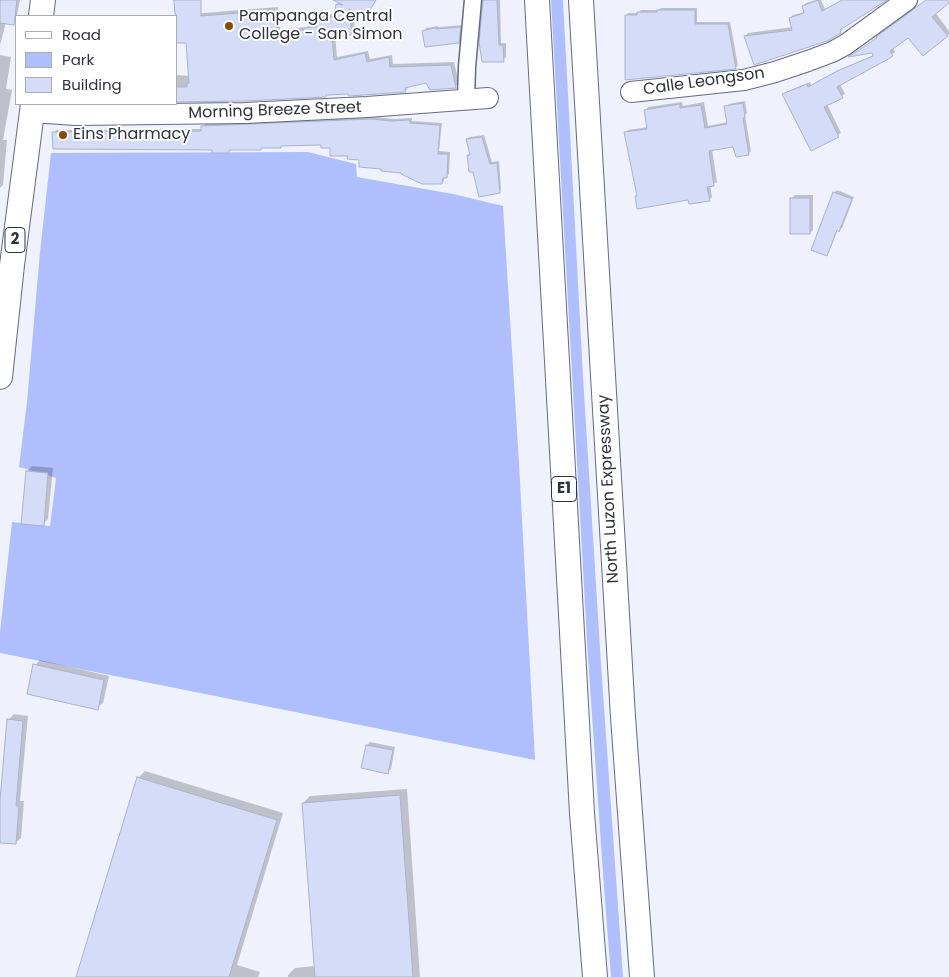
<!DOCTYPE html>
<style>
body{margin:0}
#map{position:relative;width:949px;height:977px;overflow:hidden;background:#eff2fd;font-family:Poppins,sans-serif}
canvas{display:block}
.legend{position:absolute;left:15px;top:15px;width:162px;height:90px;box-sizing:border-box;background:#fff;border:1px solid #acadb1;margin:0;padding:6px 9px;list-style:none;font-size:15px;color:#2f323c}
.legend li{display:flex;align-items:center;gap:10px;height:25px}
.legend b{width:25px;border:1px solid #acadb1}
</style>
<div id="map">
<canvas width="949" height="977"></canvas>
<ul class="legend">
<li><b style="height:6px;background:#fff"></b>Road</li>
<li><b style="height:14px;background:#afbffe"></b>Park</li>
<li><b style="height:14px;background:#d5dcf8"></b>Building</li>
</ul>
</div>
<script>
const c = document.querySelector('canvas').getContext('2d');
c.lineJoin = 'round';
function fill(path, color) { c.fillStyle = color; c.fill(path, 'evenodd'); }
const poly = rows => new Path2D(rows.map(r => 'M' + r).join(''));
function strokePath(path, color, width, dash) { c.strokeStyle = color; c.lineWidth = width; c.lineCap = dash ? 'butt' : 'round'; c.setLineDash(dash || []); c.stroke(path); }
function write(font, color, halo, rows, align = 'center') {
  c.font = font + ' Poppins,sans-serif'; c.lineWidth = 4; c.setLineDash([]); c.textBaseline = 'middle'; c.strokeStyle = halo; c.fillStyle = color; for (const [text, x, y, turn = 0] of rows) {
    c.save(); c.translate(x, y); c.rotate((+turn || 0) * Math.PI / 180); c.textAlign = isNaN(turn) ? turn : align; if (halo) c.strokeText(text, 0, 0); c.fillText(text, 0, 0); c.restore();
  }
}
const green = poly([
 [551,0,563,0,583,377,601,664,623,977,611,977,604,887,588,658],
 [308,152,356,164,357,177,453,194,503,206,519,463,535,760,0,653,0,632,12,522,50,526,56,478,19,467,27,402,40,252,51,153]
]);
const shadow = poly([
 [0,0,20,0,16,20,13,23,6,22,0,45],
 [350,0,376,0,366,16,353,9,355,30,351,33,335,35,337,57,368,51,370,59,392,55,393,64,454,62,459,83,456,86,431,89,427,82,408,86,408,88,405,91,350,92,327,94,325,96,176,100,176,75,190,76,187,41,176,16,167,16,278,7,280,29,307,27,309,25,318,24,317,19,320,15,335,14,337,4,340,1],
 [484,0,500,0,501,43,506,43,506,57,503,60],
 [816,0,821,0,825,9,842,0,885,0,842,27,843,29,840,32,745,36,748,33,793,27,790,18,793,15,805,12,803,6,806,3],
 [927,0,949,0,935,12,949,31,949,34,923,55,908,36,893,47,895,52,889,57,840,84,845,94,827,104,841,133,812,149,783,95,786,92,810,82,811,85,842,69,874,55,878,38],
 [661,8,697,8,697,22,730,22,738,65,736,68,626,16,628,13,638,13,641,10,658,10],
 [463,25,461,40,458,42,424,31,426,28,438,26,438,27],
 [0,55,11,57,6,89,12,90,3,140,7,140,3,185,0,188],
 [745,101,747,113,745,115,751,151,748,154,734,146,712,149,717,182,710,186,712,197,709,200,636,196,638,195,625,133,628,130,648,127,646,110,648,107,682,102,683,106,704,102,708,126,728,122,726,107,729,104],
 [375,117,394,119,412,118,412,121,442,123,439,151,450,152,449,174,444,177,444,181,442,183,382,167,322,143,262,147,261,148,232,148,229,152,54,133,56,130,202,129,205,124],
 [484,135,492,162,499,161,501,189,499,192,468,155,471,153,467,139,470,137],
 [837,190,854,197,842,228,838,229,829,252,826,254,834,193],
 [795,195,813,195,813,230,810,233,792,198],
 [32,466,53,468,48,519,43,524,27,471],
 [40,660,109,676,103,703,97,708,35,665],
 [14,714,28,716,20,801,24,801,21,838,15,843,0,842,0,800,8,720],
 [370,742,395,747,391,769,387,772,367,745],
 [145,771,283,813,237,965,260,972,258,977,77,977,138,778],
 [407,789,420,977,288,977,288,975,295,968,315,966,303,803,310,796]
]);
const building = poly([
 [0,0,17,0,14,25,0,23,0,0],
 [174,0,201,0,201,16,275,10,277,32,304,30,304,28,317,27,316,18,334,17,336,4,343,5,333,0,376,0,366,17,349,9,352,35,332,37,334,60,365,53,367,62,389,57,390,67,451,65,456,88,430,90,426,83,405,88,406,92,349,96,348,94,326,95,326,97,245,101,176,102,176,87,187,87,187,83,189,83,186,43,176,43,176,14,175,14,174,0],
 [483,0,497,0,499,45,503,45,504,62,482,62,479,42,483,0],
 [818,0,822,11,842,0,887,0,840,30,841,33,827,41,754,65,744,36,792,30,789,18,804,13,802,6,818,0],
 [926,0,949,0,949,3,932,17,948,36,923,56,908,38,890,51,893,56,890,58,837,87,843,98,824,107,839,137,811,151,782,94,807,84,808,87,837,71,873,56,872,53,848,57,877,38,876,37,926,0],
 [657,10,695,10,695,24,728,24,736,69,625,80,625,15,637,15,637,12,657,12,657,10],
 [461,27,459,43,425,47,422,31,435,28,436,29,461,27],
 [743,103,745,117,743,118,749,155,736,157,733,147,709,151,714,186,707,187,710,201,689,204,688,200,637,209,635,196,637,196,624,132,647,129,644,110,680,104,680,108,701,105,705,128,727,124,724,106,743,103],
 [371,119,391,121,410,120,410,123,440,125,438,154,448,154,447,178,443,178,442,184,422,184,401,174,401,173,381,171,381,169,359,167,359,160,347,159,348,156,330,156,330,148,321,148,321,145,281,146,281,148,261,148,261,150,229,150,229,153,212,153,212,150,53,149,52,132,201,131,201,126,371,119],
 [482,137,490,164,497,163,500,193,479,197,473,172,469,172,467,155,470,155,466,139,482,137],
 [833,192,852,199,839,232,837,230,827,256,811,250,833,192],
 [790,198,810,198,810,234,790,234,790,198],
 [26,471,48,473,44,526,21,524,26,471],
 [33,664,104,680,98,710,27,694,33,664],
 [7,719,23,721,16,806,19,806,16,844,0,843,0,800,7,719],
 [366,745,393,750,388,774,361,768,366,745],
 [137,777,277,820,229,977,76,977,137,777],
 [400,795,413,977,315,977,302,803,400,795]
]);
const minor = poly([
 [466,100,467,67,473,0]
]);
const major = poly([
 [631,92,744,80,775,72,808,61,832,52,845,45,907,0],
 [32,112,76,115,245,113,367,107,488,98]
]);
const highway = poly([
 [537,0,582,813,595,977],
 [581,0,623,717,642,977],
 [41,16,43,0],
 [0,377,12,265,33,104]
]);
const markers = [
 [229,26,5,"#854c00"],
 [63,135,5,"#854c00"]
];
const shields = [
 [15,240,20],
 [564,489,25]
];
const shieldNames = [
 ["2",15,240],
 ["E1",564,489]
];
const poiNames = [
 ["Pampanga Central",239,17],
 ["College - San Simon",239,35],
 ["Eins Pharmacy",73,135]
];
const streetNames = [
 ["Calle Leongson",704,82,-8],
 ["Morning Breeze Street",275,111,-2],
 ["North Luzon Expressway",609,489,-93]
];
fill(green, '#afbffe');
fill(shadow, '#0003');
fill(building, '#d5dcf8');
strokePath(building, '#aab2cc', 1);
strokePath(minor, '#646a82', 19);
strokePath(major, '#646a82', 22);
strokePath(highway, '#646a82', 26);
strokePath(minor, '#fff', 16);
strokePath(major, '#fff', 20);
strokePath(highway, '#fff', 24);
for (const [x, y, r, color] of markers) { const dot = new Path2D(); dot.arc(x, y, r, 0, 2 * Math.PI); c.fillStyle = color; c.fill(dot); strokePath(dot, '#fff', 2); }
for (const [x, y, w] of shields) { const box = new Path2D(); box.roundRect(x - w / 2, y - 12.5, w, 25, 4); c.fillStyle = '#fff'; c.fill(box); strokePath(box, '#2f323c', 1); }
write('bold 15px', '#2f323c', null, shieldNames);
write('16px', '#2f323c', '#fff', poiNames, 'left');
write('16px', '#2f323c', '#fff', streetNames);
</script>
